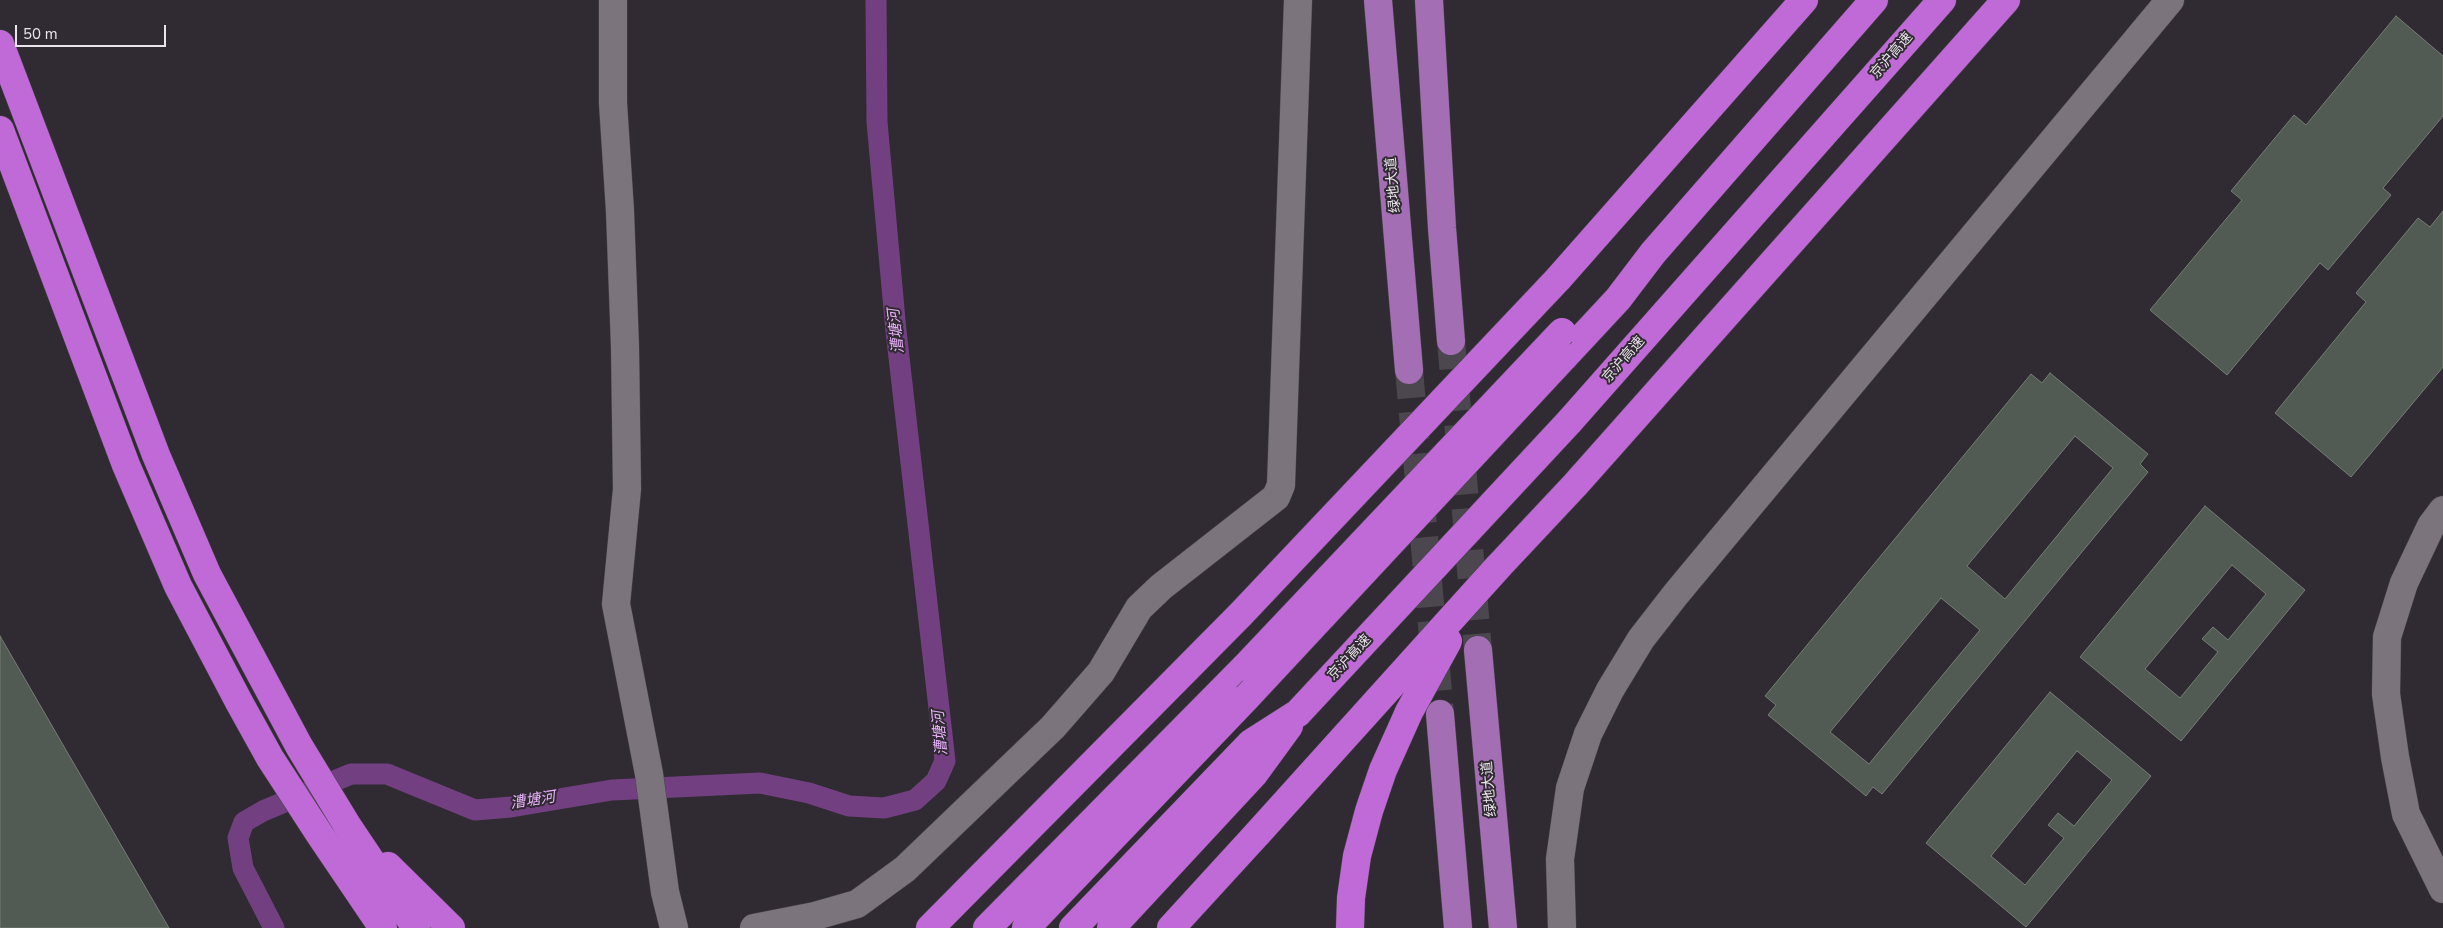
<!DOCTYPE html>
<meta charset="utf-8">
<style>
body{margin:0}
#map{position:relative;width:2443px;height:928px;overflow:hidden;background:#302a32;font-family:"Nunito Sans",sans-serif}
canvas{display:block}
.scale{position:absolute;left:15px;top:25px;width:151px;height:22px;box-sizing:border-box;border:2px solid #e9e5ea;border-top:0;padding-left:6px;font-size:15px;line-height:18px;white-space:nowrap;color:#e9e5ea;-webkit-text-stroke:4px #302a32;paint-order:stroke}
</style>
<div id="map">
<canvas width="2443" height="928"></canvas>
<div class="scale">50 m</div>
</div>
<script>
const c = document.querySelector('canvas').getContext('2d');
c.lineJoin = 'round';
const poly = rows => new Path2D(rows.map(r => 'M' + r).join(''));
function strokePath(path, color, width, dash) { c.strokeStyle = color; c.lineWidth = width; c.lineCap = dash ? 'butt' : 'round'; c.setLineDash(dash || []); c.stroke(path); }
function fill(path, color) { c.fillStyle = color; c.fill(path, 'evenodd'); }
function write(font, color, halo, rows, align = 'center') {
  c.font = font + ' "Nunito Sans","Noto Sans SC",sans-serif'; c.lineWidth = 4; c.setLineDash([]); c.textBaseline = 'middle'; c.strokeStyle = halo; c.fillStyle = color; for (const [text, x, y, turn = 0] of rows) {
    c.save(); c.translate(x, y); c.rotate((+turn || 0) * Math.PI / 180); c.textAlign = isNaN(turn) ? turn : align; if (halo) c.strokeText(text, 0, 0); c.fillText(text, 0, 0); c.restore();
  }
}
const canal = poly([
 [274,928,243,868,238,838,244,822,263,811,351,774,387,774,475,810,511,807,612,790,760,783,809,793,849,806,884,808,915,800,936,781,945,761,896,331,877,122,876,0]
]);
const building = poly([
 [2396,16,2443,56,2443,116,2383,188,2391,195,2328,270,2320,263,2227,375,2150,310,2242,200,2231,191,2294,115,2306,125,2396,16],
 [2443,211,2443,367,2351,477,2275,413,2366,302,2356,293,2418,218,2430,227,2443,211],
 [2050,373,2148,454,2140,464,2148,472,1882,794,1873,787,1866,796,1768,715,1776,705,1765,696,2031,374,2042,383,2050,373],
 [2075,436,2113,468,2005,599,1967,566,2075,436],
 [1941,598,1980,630,1869,764,1830,732,1941,598],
 [2205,506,2305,590,2181,741,2080,657,2205,506],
 [2232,565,2266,594,2228,640,2213,627,2202,639,2218,652,2180,698,2145,669,2232,565],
 [0,636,169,928,0,928,0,636],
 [2050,692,2151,776,2026,927,1926,843,2050,692],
 [2077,751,2112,780,2074,826,2058,813,2048,825,2064,838,2025,885,1991,856,2077,751]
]);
const majorTunnel = poly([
 [1451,341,1478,650],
 [1409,370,1440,714]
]);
const minor = poly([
 [613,0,613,103,620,211,625,347,627,489,616,604,649,774,665,892,674,928],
 [2443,510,2431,526,2404,583,2387,637,2386,694,2395,757,2406,814,2443,889],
 [754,928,815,916,857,904,905,869,1053,727,1101,672,1139,608,1161,587,1276,497,1281,485,1298,0],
 [1562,928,1560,859,1570,788,1588,734,1610,690,1641,639,1676,594,2170,0]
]);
const major = poly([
 [1378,0,1409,370],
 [1429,0,1442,228,1451,341],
 [1478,650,1503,928],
 [1440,714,1458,928]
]);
const highway = poly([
 [0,44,156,455,207,574,299,746,347,825,416,928],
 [0,130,126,465,178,586,239,702,270,758,320,835,383,928],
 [1558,279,1804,0],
 [1564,357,1618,299,1653,253,1874,0],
 [1569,422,1942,0],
 [1498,567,1575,485,2006,0],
 [388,866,451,928],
 [930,928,1240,615],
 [987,928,1245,667],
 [1026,928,1247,697],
 [1073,928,1251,743,1298,713],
 [1111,928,1254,774,1289,726],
 [1171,928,1258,833],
 [1350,928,1351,898,1357,856,1369,811,1383,770,1409,712]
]);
const highwayBridge = poly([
 [1240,615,1558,279],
 [1245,667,1562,332],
 [1247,697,1564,357],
 [1409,712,1448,641],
 [1298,713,1569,422],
 [1258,833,1498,567]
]);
const streetNames = [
 ["京沪高速",1892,56,-49],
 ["绿地大道",1394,185,-95],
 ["京沪高速",1624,360,-49],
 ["京沪高速",1350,658,-47],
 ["绿地大道",1490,789,-95]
];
const waterNames = [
 ["漕塘河",897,331,-96],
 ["漕塘河",941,733,-95],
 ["漕塘河",533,801,-9]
];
strokePath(canal, '#724080', 21);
fill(building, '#525b53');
strokePath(building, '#757d75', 1);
strokePath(majorTunnel, '#4c464e', 28, [28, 14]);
strokePath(minor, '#4a454c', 29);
strokePath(major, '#4a454c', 29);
strokePath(highway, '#4a454c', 29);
strokePath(minor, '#7b747d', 28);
strokePath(major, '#a46eb4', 28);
strokePath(highway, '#c06ad8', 28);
strokePath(highwayBridge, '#4a454c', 29, []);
strokePath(highwayBridge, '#c06ad8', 28);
write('14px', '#e9e5ea', '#302a32', streetNames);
write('italic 15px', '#eab2fb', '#302a32', waterNames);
</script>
